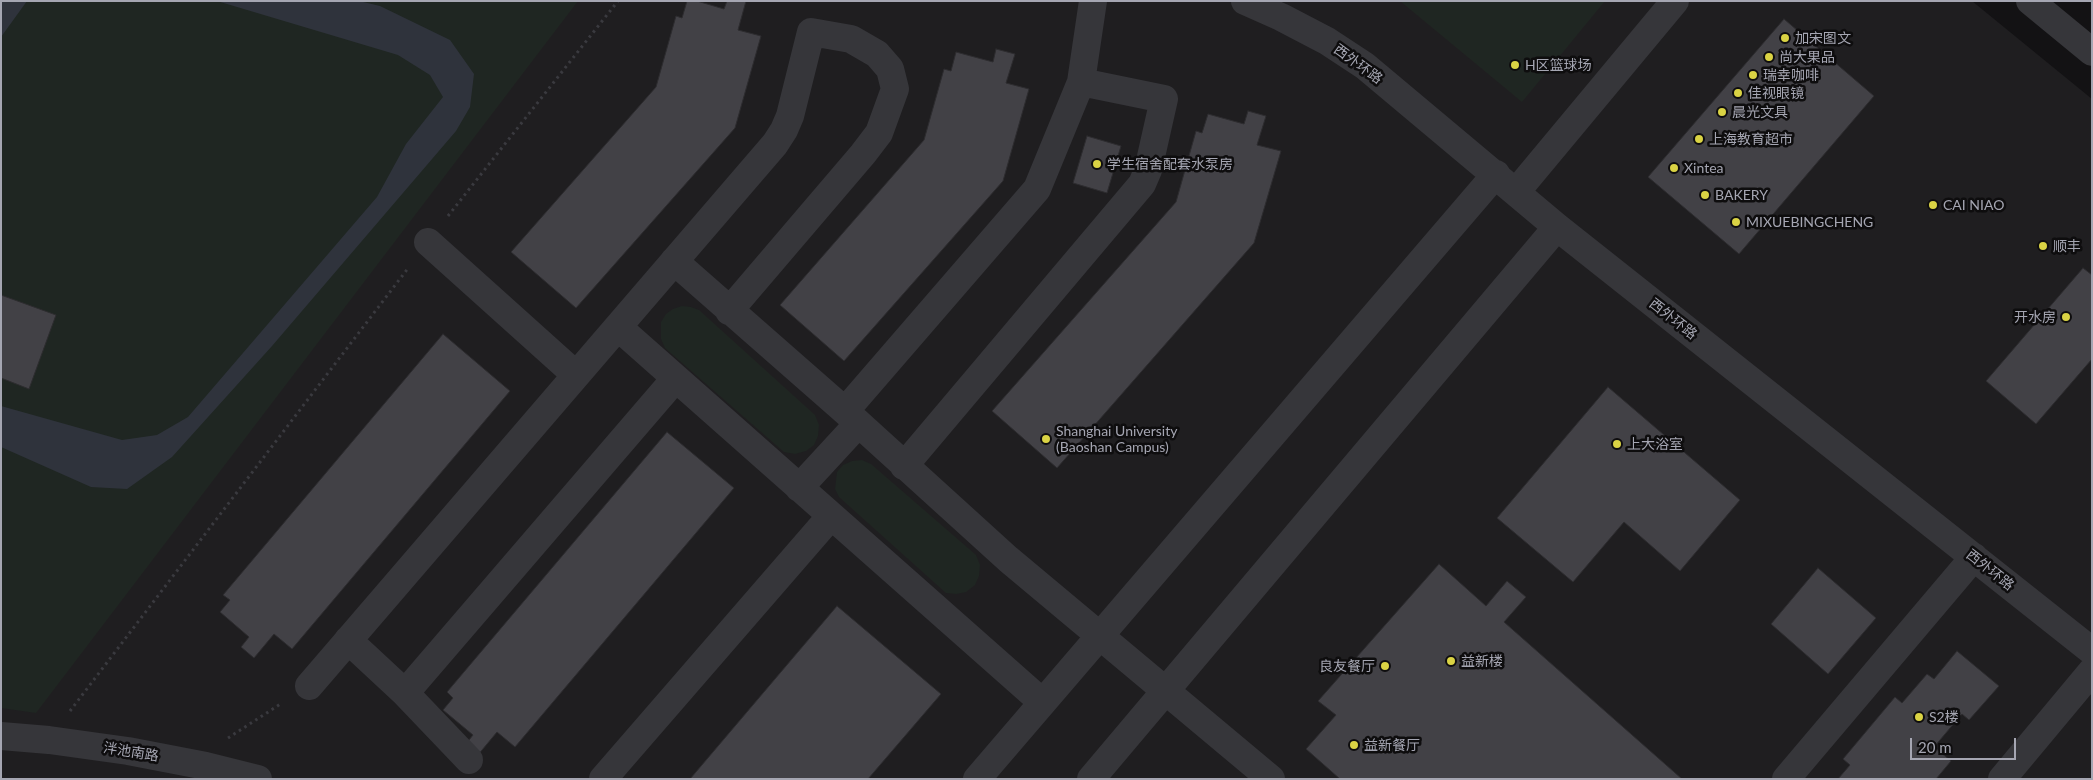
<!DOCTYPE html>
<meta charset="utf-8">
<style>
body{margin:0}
#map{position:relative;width:2093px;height:780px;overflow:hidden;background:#131214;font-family:Lato,sans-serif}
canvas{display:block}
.frame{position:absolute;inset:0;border:2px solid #a5a6b2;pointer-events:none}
.scale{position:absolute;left:1910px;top:738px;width:106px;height:22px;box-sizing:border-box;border:2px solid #a5a6b2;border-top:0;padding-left:6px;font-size:15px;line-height:18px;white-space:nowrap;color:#a5a6b2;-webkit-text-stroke:4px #0e0d0e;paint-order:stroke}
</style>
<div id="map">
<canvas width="2093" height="780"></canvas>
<div class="frame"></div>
<div class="scale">20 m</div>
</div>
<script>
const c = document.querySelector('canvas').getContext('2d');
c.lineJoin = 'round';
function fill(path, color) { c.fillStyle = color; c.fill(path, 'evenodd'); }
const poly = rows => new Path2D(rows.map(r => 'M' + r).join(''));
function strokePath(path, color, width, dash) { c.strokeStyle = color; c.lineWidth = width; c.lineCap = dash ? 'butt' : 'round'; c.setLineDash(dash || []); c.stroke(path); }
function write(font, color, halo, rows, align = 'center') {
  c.font = font + ' Lato,"Noto Sans SC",sans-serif'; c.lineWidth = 5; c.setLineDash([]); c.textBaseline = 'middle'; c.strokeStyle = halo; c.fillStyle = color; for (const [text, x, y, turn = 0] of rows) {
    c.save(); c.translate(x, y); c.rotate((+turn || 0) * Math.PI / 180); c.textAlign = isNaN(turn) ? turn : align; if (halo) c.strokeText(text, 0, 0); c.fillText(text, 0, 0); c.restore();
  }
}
const built = poly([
 [1,1,1972,1,2092,99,2092,779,1,779]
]);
const green = poly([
 [1,1,578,1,36,713,1,708],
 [1400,1,1605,1,1522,102],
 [682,306,691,307,699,310,815,415,819,425,818,436,814,445,806,451,795,454,784,452,665,348,661,339,661,322,666,314,673,309],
 [862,460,871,464,976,555,980,565,979,576,975,585,966,592,956,594,946,593,839,497,835,489,837,472,843,465,852,461]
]);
const water = poly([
 [1,1,27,1,1,37],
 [217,1,359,1,380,6,450,40,474,74,470,107,456,131,272,346,172,457,127,489,91,487,1,447,1,406,122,440,157,435,188,417,377,197,406,144,443,97,430,75,398,55]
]);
const building = poly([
 [687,1,697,1,724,9,727,1,746,1,738,30,761,36,735,128,576,308,511,252,656,87,676,16,682,18,687,1],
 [1784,19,1874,96,1739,254,1648,177,1784,19],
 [996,49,1015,54,1006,83,1029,89,1003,181,844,361,780,305,924,140,944,69,951,71,956,52,993,62,996,49],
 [1248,111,1266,116,1257,145,1281,151,1254,243,1057,468,992,411,1176,202,1196,131,1202,133,1208,114,1244,124,1248,111],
 [1087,136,1121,146,1107,193,1073,183,1087,136],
 [2083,268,2092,275,2092,359,2036,424,1986,381,2083,268],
 [1,295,56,315,29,389,1,378,1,295],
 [443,334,510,391,292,649,274,634,254,658,241,647,249,637,220,612,230,600,223,595,443,334],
 [1608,387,1740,500,1680,571,1624,522,1573,582,1497,518,1608,387],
 [667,432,734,488,515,747,497,732,477,756,465,745,473,735,443,710,453,698,447,692,667,432],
 [1439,564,1486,606,1507,581,1526,597,1504,622,1682,779,1340,779,1306,749,1336,715,1318,701,1439,564],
 [1818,568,1876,618,1828,674,1771,624,1818,568],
 [837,606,941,694,868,779,690,779,837,606],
 [1957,651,1999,686,1969,720,1962,714,1934,747,1951,761,1936,779,1838,779,1850,765,1843,759,1895,697,1902,703,1927,674,1934,679,1957,651]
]);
const path = poly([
 [448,216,618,1],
 [70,711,409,267],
 [228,738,282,703]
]);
const minor = poly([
 [1245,1,1281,17,1327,41,1365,66,1557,227,2092,651],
 [2030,1,2092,52],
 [1081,82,1093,1],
 [1516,192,1675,1],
 [428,242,576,375],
 [674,261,845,411,1008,559,1271,779],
 [618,327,1042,702],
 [845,411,1037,189,1081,82,1164,99,1148,170,1142,184,904,466],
 [799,488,858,424],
 [348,640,405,693,675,379],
 [309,686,775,144,784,130,790,116,811,32,851,39,877,54,890,69,895,89,879,133,863,154,729,311],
 [405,693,469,760],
 [1,736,49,740,128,751,206,766,258,779],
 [603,779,831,516],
 [977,779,1496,174],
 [1091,779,1557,227],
 [1786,779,1974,557],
 [2002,779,2092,671]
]);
const markers = [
 [1785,38,5,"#dad344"],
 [1769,57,5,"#dad344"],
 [1515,65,5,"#dad344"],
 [1753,75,5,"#dad344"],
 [1738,93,5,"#dad344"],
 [1722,112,5,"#dad344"],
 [1699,139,5,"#dad344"],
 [1097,164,5,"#dad344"],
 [1674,168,5,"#dad344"],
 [1705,195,5,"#dad344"],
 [1933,205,5,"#dad344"],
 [1736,222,5,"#dad344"],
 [2043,246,5,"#dad344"],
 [2066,317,5,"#dad344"],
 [1046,439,5,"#dad344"],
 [1617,444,5,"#dad344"],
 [1451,661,5,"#dad344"],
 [1385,666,5,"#dad344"],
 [1919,717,5,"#dad344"],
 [1354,745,5,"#dad344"]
];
const poiNames = [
 ["加宋图文",1795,38],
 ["尚大果品",1779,57],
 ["H区篮球场",1525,65],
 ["瑞幸咖啡",1763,75],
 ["佳视眼镜",1748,93],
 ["晨光文具",1732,112],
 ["上海教育超市",1709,139],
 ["学生宿舍配套水泵房",1107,164],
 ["Xintea",1684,168],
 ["BAKERY",1715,195],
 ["CAI NIAO",1943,205],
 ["MIXUEBINGCHENG",1746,222],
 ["顺丰",2053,246],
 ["开水房",2056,317,"right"],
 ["Shanghai University",1056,431],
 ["(Baoshan Campus)",1056,447],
 ["上大浴室",1627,444],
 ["益新楼",1461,661],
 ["良友餐厅",1375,666,"right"],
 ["S2楼",1929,717],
 ["益新餐厅",1364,745]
];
const streetNames = [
 ["西外环路",1358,64,36],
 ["西外环路",1673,319,38],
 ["西外环路",1990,570,38],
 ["泮池南路",131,752,9]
];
fill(built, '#1f1e20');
fill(green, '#1f2622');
fill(water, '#2f333c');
fill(building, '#424146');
strokePath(building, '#2d2c2f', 1);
strokePath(path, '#3a3a3f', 3, [2.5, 4]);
strokePath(minor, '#36363a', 28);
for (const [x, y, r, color] of markers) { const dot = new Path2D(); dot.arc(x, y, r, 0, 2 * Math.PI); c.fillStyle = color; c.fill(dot); strokePath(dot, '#0e0d0e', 2); }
write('14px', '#a5a6b2', '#0e0d0e', poiNames, 'left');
write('14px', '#a5a6b2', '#0e0d0e', streetNames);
</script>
